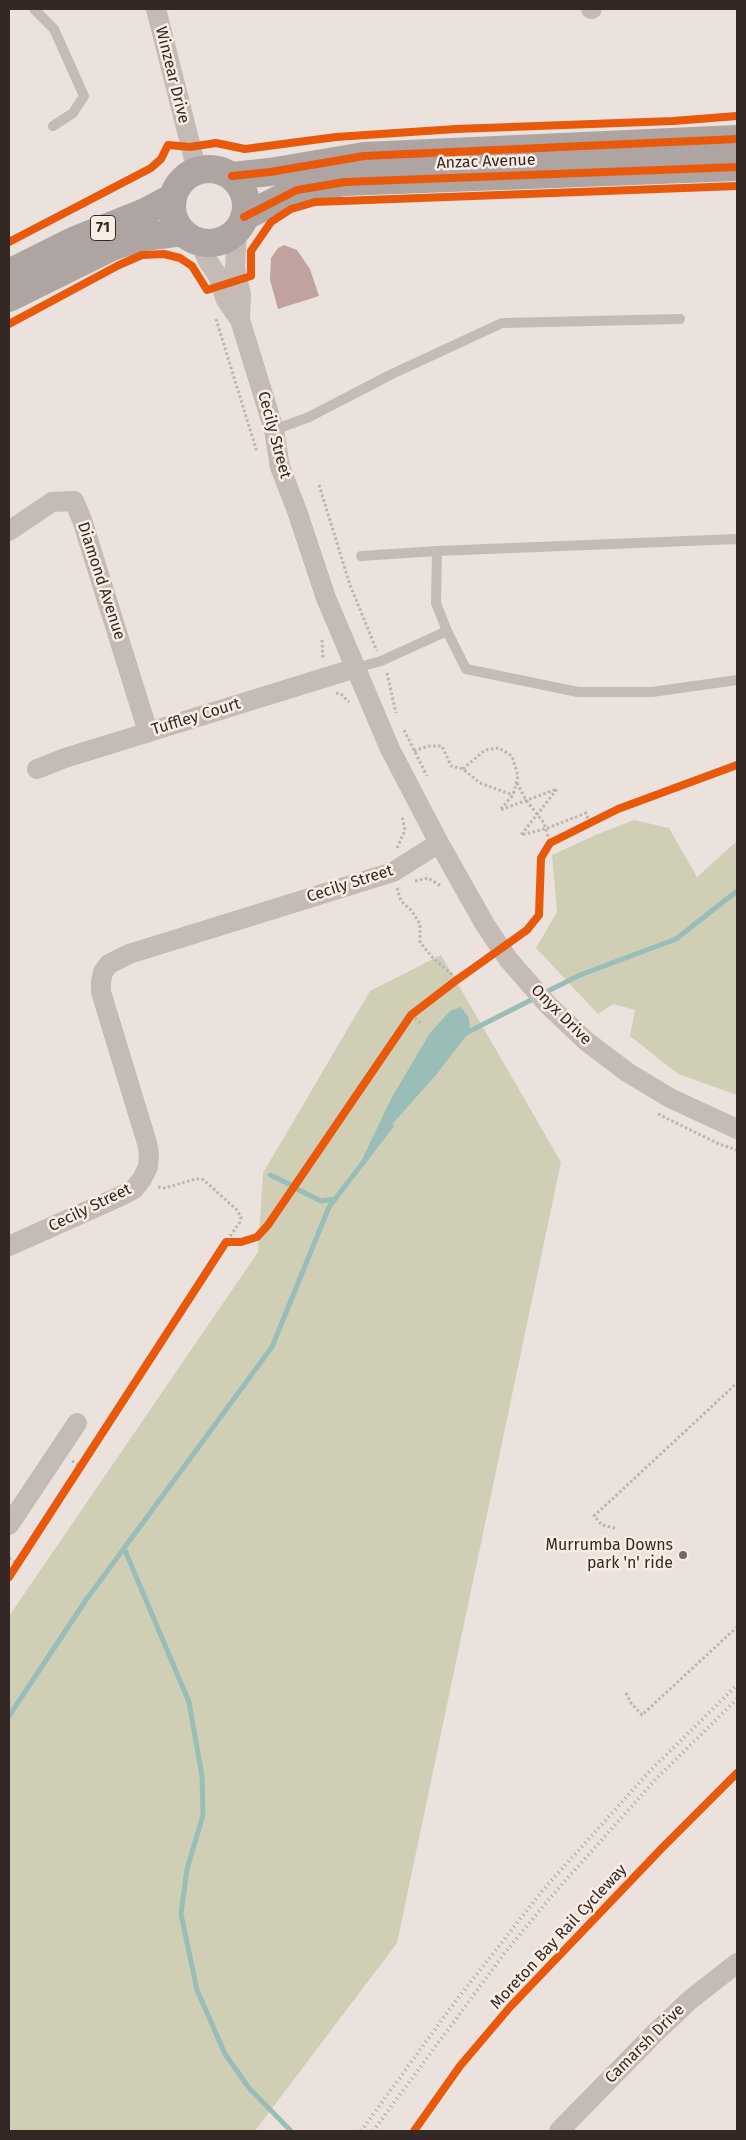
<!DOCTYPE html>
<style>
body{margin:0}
#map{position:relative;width:746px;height:2140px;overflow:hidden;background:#ebe2dd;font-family:"Fira Sans",sans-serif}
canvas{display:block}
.frame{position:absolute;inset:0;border:10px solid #342825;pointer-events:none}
</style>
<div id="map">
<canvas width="746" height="2140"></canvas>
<div class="frame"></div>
</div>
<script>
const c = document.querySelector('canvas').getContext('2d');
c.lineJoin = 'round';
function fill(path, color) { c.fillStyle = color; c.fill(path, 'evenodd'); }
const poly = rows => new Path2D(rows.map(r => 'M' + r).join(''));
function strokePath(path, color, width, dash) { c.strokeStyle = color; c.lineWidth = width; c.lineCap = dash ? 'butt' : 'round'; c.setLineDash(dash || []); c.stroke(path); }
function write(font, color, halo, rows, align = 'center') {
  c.font = font + ' "Fira Sans",sans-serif'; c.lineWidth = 5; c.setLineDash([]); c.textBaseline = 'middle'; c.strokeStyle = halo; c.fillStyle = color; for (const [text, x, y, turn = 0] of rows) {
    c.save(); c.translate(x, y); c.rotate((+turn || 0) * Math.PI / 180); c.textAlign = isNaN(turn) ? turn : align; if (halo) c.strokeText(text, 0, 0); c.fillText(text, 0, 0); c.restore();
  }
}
const green = poly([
 [634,820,669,828,697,877,737,841,737,1095,678,1074,630,1036,635,1010,613,1004,598,1014,536,948,557,912,552,855,598,834],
 [441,955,561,1162,397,1943,255,2131,9,2131,9,1616,258,1252,263,1173,370,991]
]);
const water = poly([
 [461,1007,469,1018,470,1031,436,1075,386,1131,356,1172,392,1097,430,1033,450,1011]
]);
const stream = poly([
 [544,993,580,975,676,939,737,891],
 [464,1034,535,998],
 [270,1175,289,1184],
 [299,1190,321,1201,335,1199],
 [124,1548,189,1702,202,1776,203,1815,187,1869,181,1914,197,1990,225,2054,249,2088,291,2131],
 [9,1716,86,1600,272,1347,329,1207,391,1126]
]);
const building = poly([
 [284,245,297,250,310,269,319,296,278,309,270,280,271,258,278,248]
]);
const path = poly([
 [216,319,257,452],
 [319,485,350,585,377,651],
 [322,640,323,660],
 [387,673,396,713],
 [336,693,341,694,349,702],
 [404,730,427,776],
 [414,751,428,746,442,746,451,766,463,769,480,783,513,795],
 [463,769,485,750,499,748,512,756,518,776,513,795,500,810,557,789,521,835,545,829,586,813,589,822],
 [517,783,526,800,544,823,550,843],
 [397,848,405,830,402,816],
 [415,881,428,878,441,886],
 [397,888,401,901,411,910,420,924,420,942,431,956,457,979],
 [411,1015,421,1023],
 [658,1114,719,1144,737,1150],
 [158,1187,165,1188,195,1179,202,1179,207,1183,237,1210,241,1217,240,1222,226,1242],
 [72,1461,80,1466],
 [615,1528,602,1525,594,1516,737,1383],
 [9,1558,18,1564],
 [626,1693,631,1703,642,1715,737,1627]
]);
const service = poly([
 [34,9,54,29,84,96,73,113,53,126],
 [274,430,309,417,392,374,502,323,680,319],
 [437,551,436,603,447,631,466,669,578,692,652,692,737,680],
 [361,556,437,551,737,539],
 [356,668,381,661,447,631]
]);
const minor = poly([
 [156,9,197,171],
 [591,9,592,9],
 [237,230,235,268,241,295,240,320],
 [200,242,208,261,218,276,226,300,240,320,274,430,280,467,297,511,326,598,390,749,439,843,484,923,508,959,548,1005,586,1041,627,1072,670,1098,737,1129],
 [9,531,52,502,74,501,82,520,148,732],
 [37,769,65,758,356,668],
 [9,1246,123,1195,134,1189,142,1179,148,1167,149,1154,147,1143,101,992,101,982,103,972,109,964,129,954,393,872,439,843],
 [9,1525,77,1423],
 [559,2131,656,2032,691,1999,737,1963]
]);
const trunk = poly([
 '172 206a37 37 0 1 1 74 0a37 37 0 1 1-74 0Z',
 [232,176,270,172,364,156,737,139],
 [244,217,297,190,345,182,737,167],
 [9,273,73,241,145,212,173,197],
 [9,298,114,246,144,237,183,232]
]);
const rail = poly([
 [361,2131,455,2002,543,1890,648,1773,737,1685],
 [373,2131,504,1954,549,1899,656,1779,737,1699]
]);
const cycleway = poly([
 [232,176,270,172,364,156,737,139],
 [244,217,297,190,345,182,737,167],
 [9,242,151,168,161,159,168,145,190,147,216,143,245,149,336,137,456,129,673,121,737,116],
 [9,324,119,265,142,255,164,254,180,258,192,266,207,290,251,276,251,251,271,222,291,209,315,202,737,186],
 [9,1577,226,1242,241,1242,257,1237,268,1225,411,1015,454,982,527,930,539,915,541,858,550,843,618,809,737,765],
 [414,2131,460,2066,510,2007,662,1848,737,1773]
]);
const markers = [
 [683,1555,5,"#746965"]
];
const shields = [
 [103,228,25]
];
const shieldNames = [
 ["71",103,228]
];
const streetNames = [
 ["Winzear Drive",172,75,76],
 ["Anzac Avenue",486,162,-2],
 ["Cecily Street",274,435,75],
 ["Diamond Avenue",101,581,72],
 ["Tuffley Court",196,717,-17],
 ["Cecily Street",350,884,-18],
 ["Onyx Drive",561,1015,45],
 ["Cecily Street",90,1208,-26],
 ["Moreton Bay Rail Cycleway",559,1937,-47],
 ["Camarsh Drive",645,2044,-45]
];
const poiNames = [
 ["Murrumba Downs",673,1546],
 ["park 'n' ride",673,1564]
];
fill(green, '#d0cfb6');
fill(water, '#99beb8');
strokePath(stream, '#99beb8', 5);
fill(building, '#c0a39e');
strokePath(path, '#bdb3af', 3, [2.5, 2.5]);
strokePath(service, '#c4bab6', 10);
strokePath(minor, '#c4bab6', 20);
strokePath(trunk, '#aea5a2', 28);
strokePath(rail, '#aba4a1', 4, [1, 4]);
strokePath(cycleway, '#e8590c', 8);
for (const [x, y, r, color] of markers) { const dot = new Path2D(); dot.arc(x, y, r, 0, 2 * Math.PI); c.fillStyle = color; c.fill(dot); strokePath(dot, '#f9ece3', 2); }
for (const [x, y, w] of shields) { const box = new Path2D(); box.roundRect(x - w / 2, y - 12.5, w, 25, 4); c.fillStyle = '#f9ece3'; c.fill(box); strokePath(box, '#342825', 1); }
write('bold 15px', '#342825', null, shieldNames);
write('16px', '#342825', '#f9ece3', streetNames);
write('16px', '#342825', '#f9ece3', poiNames, 'right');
</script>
